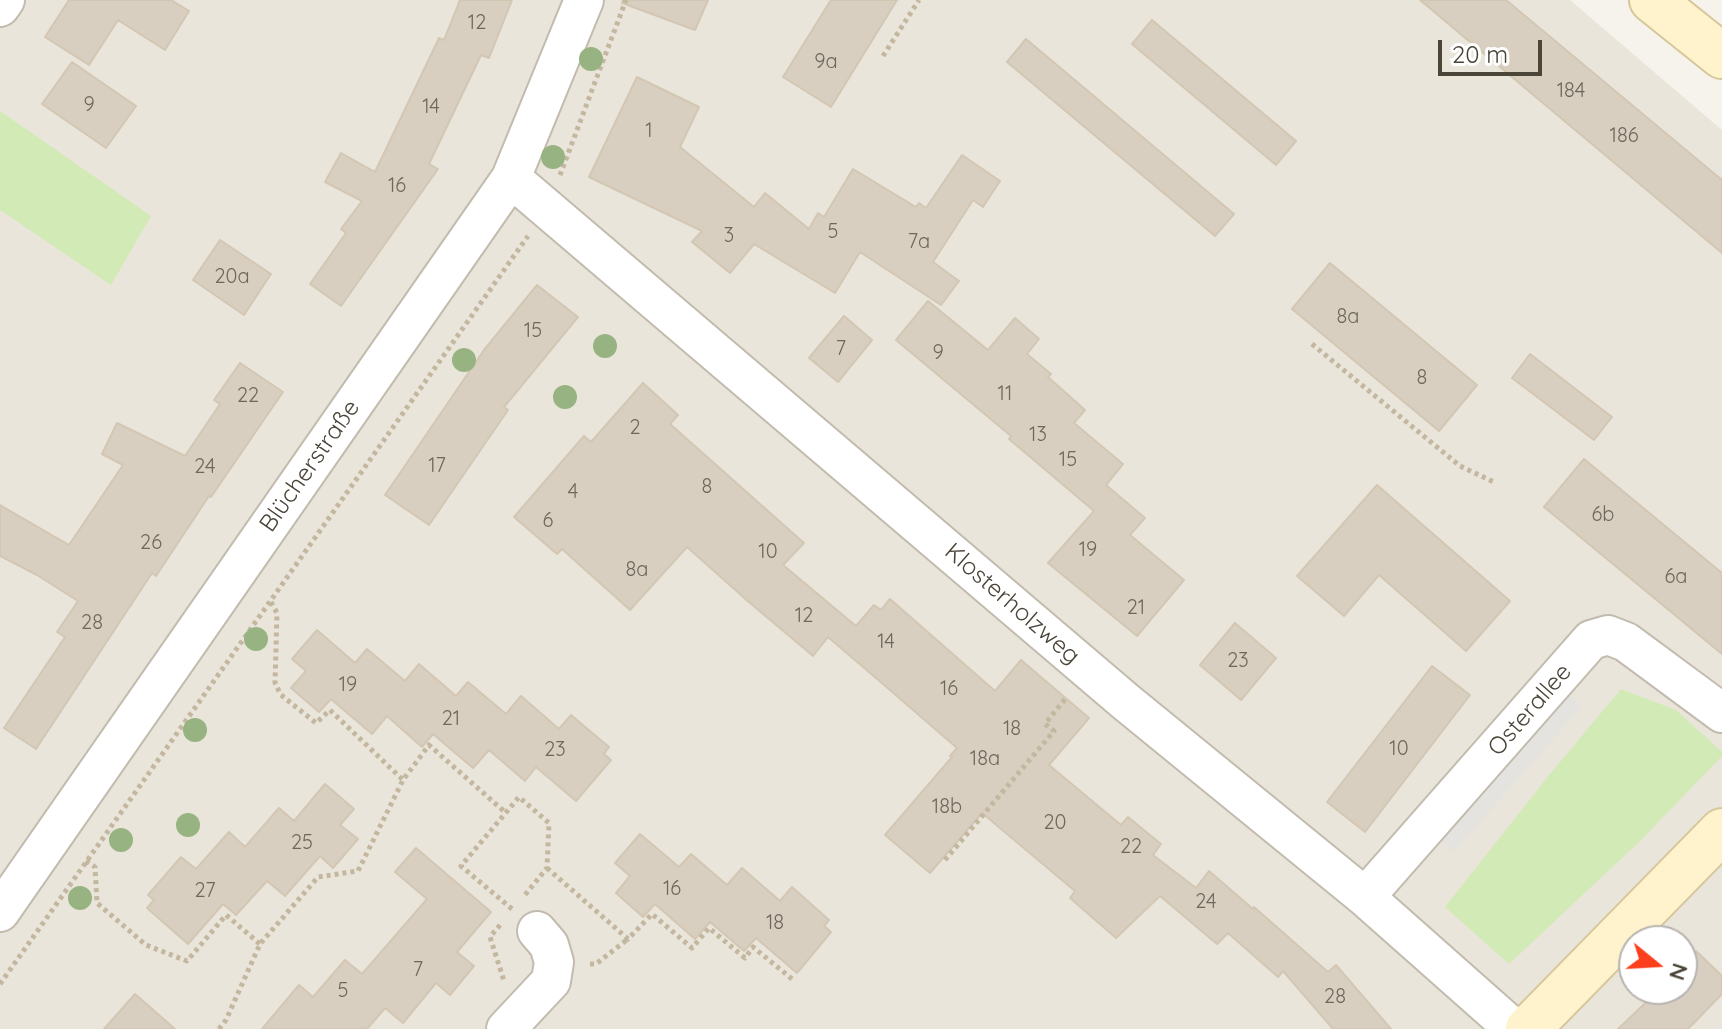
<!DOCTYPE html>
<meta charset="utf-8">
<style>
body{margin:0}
#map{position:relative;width:1722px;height:1029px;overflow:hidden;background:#f6f3ec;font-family:Quicksand,sans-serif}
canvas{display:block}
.north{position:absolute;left:1618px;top:925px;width:80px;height:80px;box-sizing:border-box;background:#fff;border:2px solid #b7b4b0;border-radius:50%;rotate:108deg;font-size:22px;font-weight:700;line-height:32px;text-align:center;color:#4b4439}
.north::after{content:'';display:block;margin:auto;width:28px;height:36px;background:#fc3f1d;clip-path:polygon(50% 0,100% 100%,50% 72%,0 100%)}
.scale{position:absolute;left:1438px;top:40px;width:104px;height:36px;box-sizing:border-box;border:4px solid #4b4439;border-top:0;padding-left:10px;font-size:24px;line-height:28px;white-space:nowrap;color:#4b4439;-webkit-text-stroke:6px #fff;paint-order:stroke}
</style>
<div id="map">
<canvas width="1722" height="1029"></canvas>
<div class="north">N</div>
<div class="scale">20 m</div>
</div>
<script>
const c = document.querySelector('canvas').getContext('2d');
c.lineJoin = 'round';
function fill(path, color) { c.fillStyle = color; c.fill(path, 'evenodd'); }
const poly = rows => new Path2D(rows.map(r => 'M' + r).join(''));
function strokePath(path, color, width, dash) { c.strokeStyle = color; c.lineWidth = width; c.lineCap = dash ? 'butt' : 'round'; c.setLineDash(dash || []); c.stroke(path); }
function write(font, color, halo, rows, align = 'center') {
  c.font = font + ' Quicksand,sans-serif'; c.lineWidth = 8; c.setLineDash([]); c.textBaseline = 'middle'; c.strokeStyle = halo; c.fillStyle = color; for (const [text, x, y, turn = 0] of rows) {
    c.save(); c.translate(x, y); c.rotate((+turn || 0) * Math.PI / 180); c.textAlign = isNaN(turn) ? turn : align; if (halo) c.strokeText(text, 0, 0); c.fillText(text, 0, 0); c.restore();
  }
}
const residential = poly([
 [0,0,1570,0,1722,130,1722,1029,0,1029],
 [1634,941,1682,941,1682,989,1634,989]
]);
const green = poly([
 [0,111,151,216,111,285,0,210],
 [1621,689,1676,710,1722,752,1722,756,1639,842,1509,964,1445,907,1550,774]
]);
const parking = poly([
 [1562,689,1582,706,1454,852,1435,835]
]);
const building = poly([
 [69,0,171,0,189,11,165,50,118,20,89,65,45,37,69,0],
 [460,0,512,0,489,58,481,55,429,164,438,169,341,306,310,284,346,233,341,229,362,201,325,182,341,153,375,172,439,38,444,40,460,0],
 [623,0,708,0,695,30,622,3,623,0],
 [831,0,897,0,831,107,783,77,831,0],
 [1420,0,1506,0,1722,180,1722,253,1420,0],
 [1152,20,1296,141,1276,165,1132,44,1152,20],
 [1026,39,1234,214,1215,236,1007,62,1026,39],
 [72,62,136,106,106,148,42,104,72,62],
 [637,77,699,107,680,147,754,207,765,193,809,229,818,213,824,217,853,169,916,207,919,203,926,208,962,155,1000,181,983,207,973,200,933,262,959,281,941,305,860,252,835,293,754,244,730,273,692,242,702,231,589,177,637,77],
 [220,240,271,274,244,315,193,280,220,240],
 [1330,263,1477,385,1439,431,1292,309,1330,263],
 [537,285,578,317,504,407,508,410,429,525,385,495,484,350,537,285],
 [928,301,988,350,1015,318,1039,339,1027,354,1051,374,1048,377,1085,410,1074,423,1123,464,1106,485,1145,518,1130,535,1184,580,1137,636,1048,563,1094,511,1009,439,1011,436,896,340,928,301],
 [844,316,872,340,838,382,809,358,844,316],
 [1530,354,1612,417,1594,440,1512,378,1530,354],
 [240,363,283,392,211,497,209,496,156,576,152,573,36,749,4,728,65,637,57,632,78,601,37,575,0,556,0,505,69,545,123,465,102,454,117,423,185,456,220,404,214,400,240,363],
 [643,383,678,415,670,424,804,543,783,565,856,626,874,605,881,610,890,599,995,691,1021,660,1089,718,1049,765,1121,825,1128,817,1161,844,1153,855,1196,888,1209,871,1253,909,1254,907,1328,972,1336,965,1391,1029,1333,1029,1283,971,1278,977,1228,933,1217,944,1160,896,1116,938,1070,898,1075,891,982,813,930,873,885,835,952,757,950,756,957,748,883,684,828,637,813,656,750,603,687,547,630,610,562,549,557,554,514,517,584,436,591,442,643,383],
 [1584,459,1722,573,1722,654,1544,507,1584,459],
 [1377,485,1510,601,1466,651,1379,575,1344,616,1297,576,1377,485],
 [1235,623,1276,658,1241,700,1200,665,1235,623],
 [317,630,355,663,367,649,405,681,419,664,456,696,468,682,506,714,521,696,559,729,571,715,609,747,604,754,611,760,576,801,536,767,525,781,489,750,473,768,433,734,422,747,387,716,372,734,331,699,319,712,291,688,306,671,292,659,317,630],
 [1432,666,1470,695,1365,832,1327,802,1432,666],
 [325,784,354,809,340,825,358,839,333,868,320,856,285,896,267,881,236,915,223,904,188,944,147,908,154,900,148,895,181,857,196,869,229,832,245,847,279,808,294,821,325,784],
 [640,834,679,867,691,854,727,885,742,868,780,901,792,887,829,920,824,926,831,932,797,973,756,938,744,951,710,922,695,939,655,904,643,917,616,893,630,876,615,863,640,834],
 [416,848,491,912,457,952,474,966,450,995,436,983,403,1023,385,1008,367,1029,262,1029,299,985,313,997,345,960,362,974,427,899,395,872,416,848],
 [1696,951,1722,976,1722,994,1688,1029,1618,1029,1660,989,1682,989,1682,966,1696,951],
 [135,994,175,1029,104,1029,135,994]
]);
const path = poly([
 [883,56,919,0],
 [560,175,626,0],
 [1312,344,1460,466,1496,483],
 [271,602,277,613,275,683,281,695,316,723,330,710,403,780],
 [945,860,1054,731,1045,724,1065,699],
 [86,861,95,867,97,903,146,945,187,961,226,915,260,944],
 [547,868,628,939,652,914,692,948,709,928,745,958,753,947,792,979],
 [512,909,461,866,519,797,549,823,547,868,524,896],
 [500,925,490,937,504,981],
 [590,964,596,964,628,939],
 [0,984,528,236],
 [219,1029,226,1020,260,944,318,877,358,871,403,780,429,745,506,813]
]);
const street = poly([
 [0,7,5,0],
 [511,178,1126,702,1365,897,1514,1029],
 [1365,897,1591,640,1608,635,1626,642,1722,713],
 [0,912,511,178,584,0],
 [506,1029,551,981,554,962,549,945,537,931]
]);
const secondary = poly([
 [1652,0,1722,56],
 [1528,1029,1722,831]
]);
const trees = [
 [591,59],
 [553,157],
 [605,346],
 [464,360],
 [565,397],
 [256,639],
 [195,730],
 [188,825],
 [121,840],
 [80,898]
];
const numberNames = [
 ["12",477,23],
 ["9a",826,62],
 ["184",1571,91],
 ["9",89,105],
 ["14",431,107],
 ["1",649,131],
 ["186",1624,136],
 ["16",397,186],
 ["5",833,232],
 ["3",729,236],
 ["7a",919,242],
 ["20a",232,277],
 ["8a",1348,317],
 ["15",533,331],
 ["7",841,349],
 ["9",938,353],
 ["8",1422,378],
 ["11",1005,394],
 ["22",248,396],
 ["2",635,428],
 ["13",1038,435],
 ["15",1068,460],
 ["17",437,466],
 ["24",205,467],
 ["8",707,487],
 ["4",573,492],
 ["6b",1603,515],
 ["6",548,521],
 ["26",151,543],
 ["19",1088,550],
 ["10",768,552],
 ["8a",637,570],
 ["6a",1676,577],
 ["21",1136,608],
 ["12",804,616],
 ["28",92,623],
 ["14",886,642],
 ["23",1238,661],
 ["19",348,685],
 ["16",949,689],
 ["21",451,719],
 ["18",1012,729],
 ["10",1399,749],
 ["23",555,750],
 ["18a",985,759],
 ["18b",947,807],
 ["20",1055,823],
 ["25",302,843],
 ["22",1131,847],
 ["16",672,889],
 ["27",205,891],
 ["24",1206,902],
 ["18",775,923],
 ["7",418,970],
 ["5",343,991],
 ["28",1335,997]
];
const streetNames = [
 ["Blücherstraße",310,466,-55],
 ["Klosterholzweg",1012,604,41],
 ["Osterallee",1530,710,-49]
];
fill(residential, '#eae5da');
fill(green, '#d2eab5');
fill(parking, '#e5e3e0');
fill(building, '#d8cfc1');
strokePath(building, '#d3c7b4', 2);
strokePath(street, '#c2bbae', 42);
strokePath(secondary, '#d6c79b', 48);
strokePath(path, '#c4b79f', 5, [4, 4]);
strokePath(street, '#fff', 38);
strokePath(secondary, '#fff3cd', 44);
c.fillStyle = '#97b381';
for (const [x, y] of trees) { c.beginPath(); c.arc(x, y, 12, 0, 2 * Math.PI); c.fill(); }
write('20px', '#6e675b', null, numberNames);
write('24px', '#4b4439', '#fff', streetNames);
</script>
